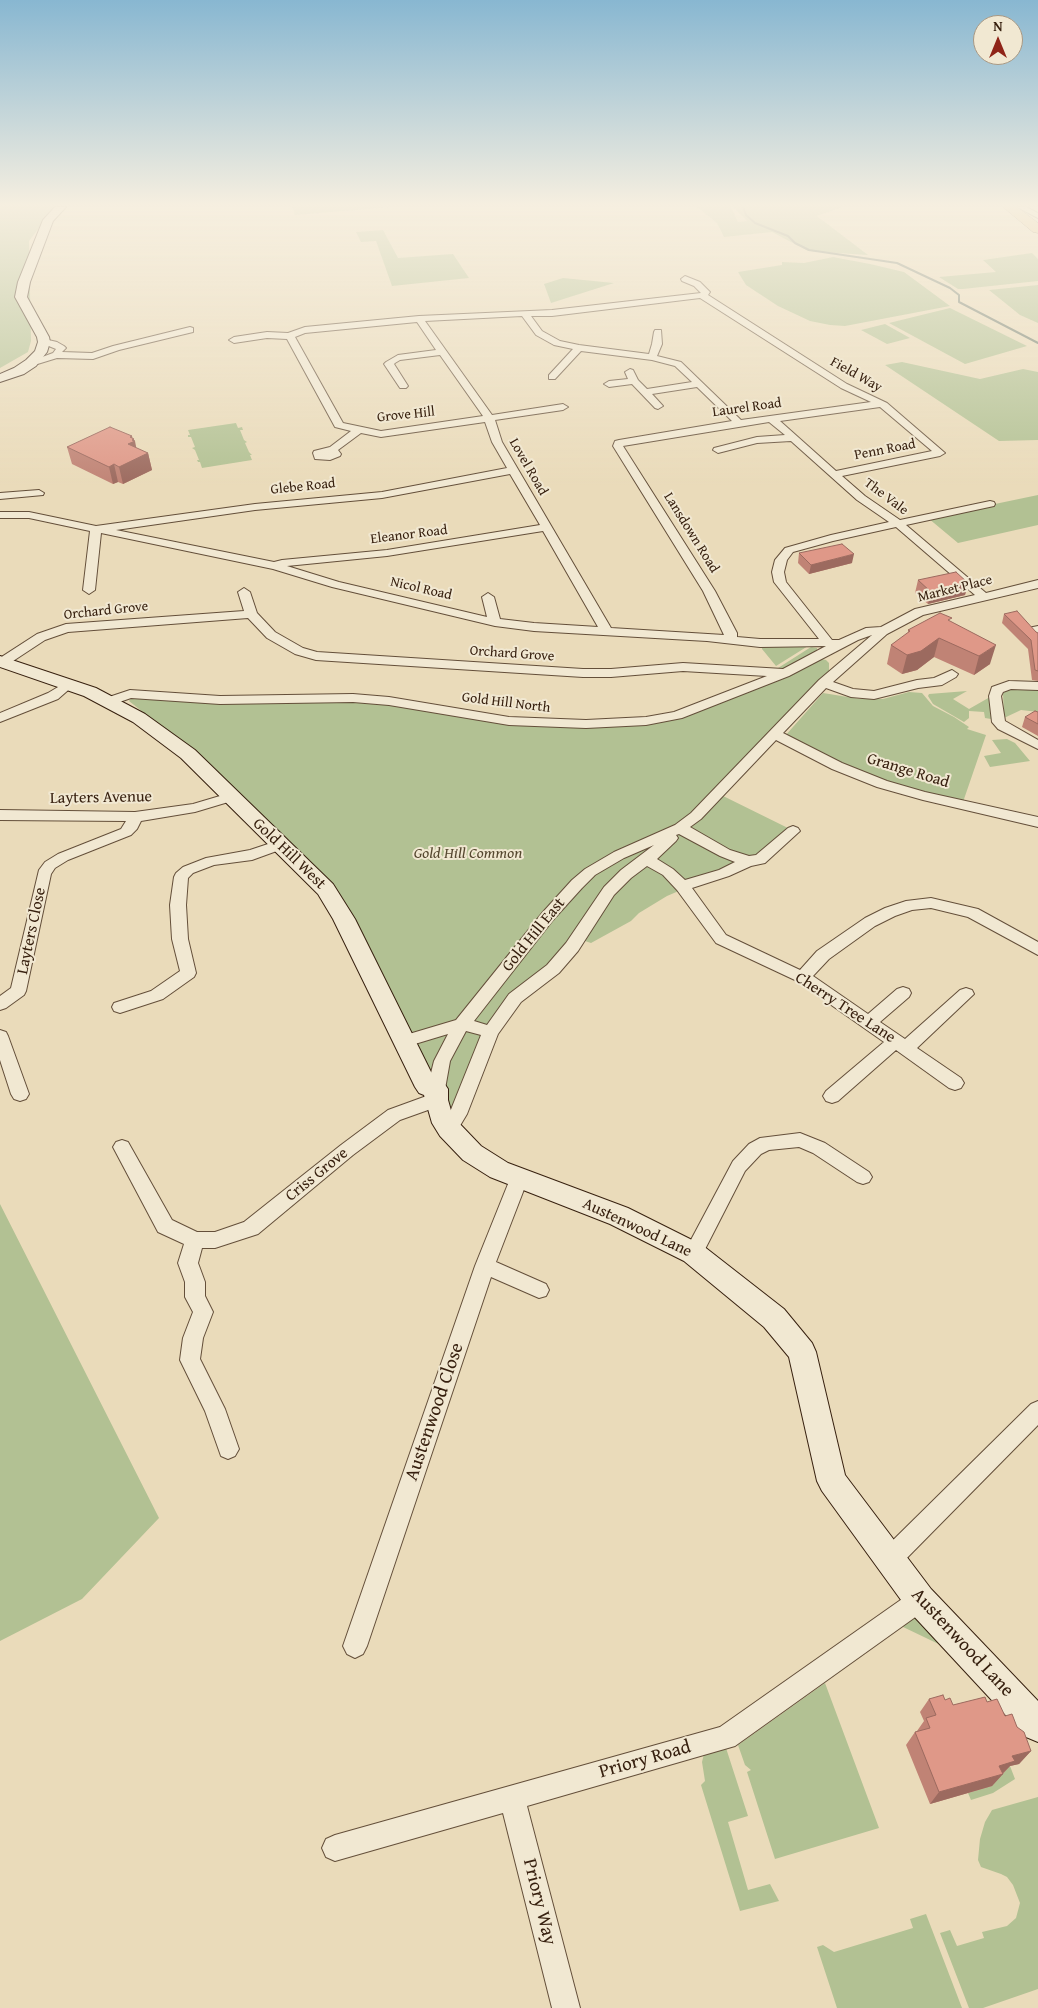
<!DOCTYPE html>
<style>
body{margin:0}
#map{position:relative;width:1038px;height:2008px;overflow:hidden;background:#eadbba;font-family:"Gentium Book Plus",serif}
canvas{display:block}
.north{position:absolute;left:973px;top:15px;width:50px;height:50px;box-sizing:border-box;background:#f1e8d2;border:1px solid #a79884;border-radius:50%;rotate:0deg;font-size:14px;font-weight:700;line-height:20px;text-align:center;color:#37200f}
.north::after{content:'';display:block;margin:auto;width:18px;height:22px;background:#8f2418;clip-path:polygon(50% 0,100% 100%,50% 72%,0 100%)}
</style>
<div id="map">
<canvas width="1038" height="2008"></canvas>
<div class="north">N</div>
</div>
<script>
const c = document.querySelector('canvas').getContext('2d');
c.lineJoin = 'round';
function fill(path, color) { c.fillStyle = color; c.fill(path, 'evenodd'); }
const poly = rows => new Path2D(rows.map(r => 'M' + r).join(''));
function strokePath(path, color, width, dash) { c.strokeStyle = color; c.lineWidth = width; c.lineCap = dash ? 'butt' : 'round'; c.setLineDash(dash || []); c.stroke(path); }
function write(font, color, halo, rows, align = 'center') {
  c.font = font + ' "Gentium Book Plus",serif'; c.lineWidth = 4; c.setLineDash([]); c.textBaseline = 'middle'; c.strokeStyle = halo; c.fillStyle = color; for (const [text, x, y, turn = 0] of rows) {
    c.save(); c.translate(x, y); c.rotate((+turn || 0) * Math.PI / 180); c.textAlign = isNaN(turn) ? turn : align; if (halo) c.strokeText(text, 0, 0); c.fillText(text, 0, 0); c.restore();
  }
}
const green = poly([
 [0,207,55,207,29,241,31,341,28,352,0,368],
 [292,207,393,207,295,215],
 [697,207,731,207,738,222,747,221,733,207,843,207,817,216,868,255,808,251,772,232,724,237,717,223],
 [383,230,398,258,453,254,469,278,392,286,376,241,361,242,356,232],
 [1032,253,1038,259,1038,281,963,289,958,289,939,277,996,272,983,260],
 [833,257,870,264,904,272,950,306,845,326,830,325,810,321,778,306,746,285,738,272,782,265,782,262,804,263],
 [563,278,614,283,551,303,544,284],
 [1038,285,1038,323,1020,315,989,290],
 [950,308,1027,346,965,364,889,323],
 [885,324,910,338,887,344,861,330],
 [902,362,980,379,1023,369,1038,372,1038,440,999,441,885,365],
 [236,423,238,428,242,427,243,430,240,430,244,440,247,442,245,443,249,452,252,455,250,455,252,460,202,468,200,462,198,462,197,460,199,460,195,450,192,448,195,447,191,437,188,437,188,435,190,435,188,430],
 [1038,495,1038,525,958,543,928,518],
 [808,646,776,666,762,649,762,647],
 [811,647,817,648,817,652,784,669,778,668],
 [821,659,826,660,829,663,829,672,715,792,792,830,763,855,667,896,639,913,631,921,591,943,576,938,567,949,511,995,450,1114,432,1071,426,1072,337,896,194,753,129,701,131,698,384,703,488,719,656,723,680,717,791,674],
 [1010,689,1038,689,1038,712,1021,710,1004,718,1003,693],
 [967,691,953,699,969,709,990,697,991,719,985,718,984,712,969,711,969,718,964,722,933,704,928,696,929,694],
 [909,692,922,693,933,706,954,717,969,727,967,729,986,735,963,802,913,791,856,770,785,736,823,693,860,699,883,699],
 [1007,739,1015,743,1030,761,990,767,984,756,1001,753,992,740],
 [0,1204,159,1518,82,1599,0,1641],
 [914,1615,949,1649,901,1626],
 [825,1683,879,1828,775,1859,747,1772,751,1770,745,1765,738,1745],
 [726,1748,748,1816,728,1822,748,1890,770,1884,779,1901,740,1911,701,1785,705,1781,702,1762,704,1754],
 [1010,1766,1015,1779,993,1793,971,1800,968,1793,991,1786,986,1772],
 [1038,1797,1038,1989,983,2008,969,2008,940,1933,950,1930,957,1946,984,1938,982,1932,1007,1926,1016,1918,1020,1903,1013,1885,1007,1877,1001,1874,981,1867,978,1860,980,1839,985,1822,992,1810],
 [926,1914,962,2008,837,2008,817,1947,823,1945,834,1952,913,1928,910,1919]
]);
const stream = poly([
 [743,207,746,215,755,223,788,236,795,243,809,250,897,263,950,288,959,295,959,302,1038,343]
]);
const street = poly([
 [1017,207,1026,207,1038,213,1038,218,1017,207],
 [685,276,700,282,710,292,708,295,847,384,887,403,945,453,940,456,842,476,865,496,900,520,990,501,994,502,995,504,994,506,906,525,986,593,1038,580,1038,588,923,615,887,634,833,682,853,689,874,691,917,680,934,678,952,670,958,674,956,677,942,685,918,688,874,699,851,697,826,688,783,733,842,763,887,781,925,792,1038,817,1038,827,923,800,877,787,832,769,776,740,701,819,690,827,730,850,749,856,756,855,788,828,793,826,798,828,800,831,765,863,751,866,729,876,692,888,726,935,800,970,817,951,865,918,885,908,906,901,931,898,978,909,1038,942,1038,955,968,917,931,908,912,910,895,916,875,926,829,959,813,976,868,1014,897,989,903,987,909,989,911,993,909,997,880,1022,905,1039,960,990,966,988,972,990,974,994,917,1048,961,1078,964,1083,961,1088,955,1090,949,1088,896,1050,838,1101,832,1103,826,1101,823,1096,826,1091,884,1042,797,981,716,943,677,890,663,875,647,866,631,878,614,895,578,951,559,973,521,1002,498,1034,467,1114,455,1134,449,1136,443,1134,440,1129,450,1112,481,1035,466,1031,450,1061,445,1089,440,1094,445,1100,442,1105,400,1120,353,1155,258,1234,215,1248,202,1248,198,1263,205,1282,205,1296,213,1312,203,1338,200,1359,225,1409,239,1449,235,1456,228,1459,221,1456,205,1411,180,1360,183,1338,193,1312,185,1297,185,1282,178,1263,184,1244,158,1232,113,1147,116,1142,122,1140,128,1142,172,1220,197,1232,215,1232,244,1222,341,1145,388,1110,432,1094,427,1089,434,1061,448,1034,405,1047,399,1045,397,1041,399,1037,456,1020,543,912,572,880,585,869,614,852,675,825,691,813,819,680,872,635,858,640,789,676,682,718,646,725,586,728,509,725,389,705,353,702,220,704,131,698,111,705,106,704,105,701,106,698,130,690,220,696,353,694,389,697,509,717,586,720,646,717,674,712,767,676,683,671,611,677,583,677,316,660,295,654,267,638,248,618,68,632,45,640,7,665,0,665,0,658,37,634,66,624,244,611,238,592,244,588,250,592,257,613,275,632,303,648,317,652,583,669,611,669,683,663,783,669,826,646,760,647,707,641,534,631,495,626,332,587,273,569,101,533,95,590,89,594,83,590,90,531,29,518,0,518,0,512,29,512,96,526,255,504,382,492,507,468,492,442,485,422,381,437,361,433,338,450,341,454,340,456,330,460,315,459,313,453,314,451,330,447,351,431,335,427,287,339,267,338,234,343,229,340,234,337,267,332,288,333,305,327,419,316,552,310,701,293,694,286,682,281,681,279,685,276],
 [700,298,841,388,871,402,741,420,681,362,657,356,662,344,661,330,655,330,654,332,652,344,649,354,579,345,560,341,542,331,531,316,552,316,700,298],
 [522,316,536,335,554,345,573,349,549,375,549,379,555,379,581,351,652,360,675,366,692,382,647,389,638,380,633,370,630,369,625,372,628,379,609,381,604,384,609,387,632,384,655,408,658,409,663,406,652,394,697,387,732,421,619,440,615,441,613,446,703,591,724,635,611,628,502,442,495,420,563,410,568,407,563,404,492,415,425,321,522,316],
 [417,322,436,350,398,355,386,362,384,364,400,388,406,388,408,386,394,364,395,363,400,360,440,355,483,416,381,431,343,423,295,337,305,333,417,322],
 [880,407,932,451,836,471,780,421,880,407],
 [769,422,785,435,757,437,714,448,713,450,718,453,757,443,791,441,857,500,889,522,831,535,785,548,775,560,772,572,774,582,819,639,760,639,737,637,737,633,715,591,623,446,769,422],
 [510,474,540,525,387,550,282,560,274,562,116,530,255,510,382,498,510,474],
 [896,527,975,595,915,609,881,627,866,628,839,640,832,640,786,582,784,572,787,560,793,552,833,541,896,527],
 [543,531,598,627,534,623,500,619,494,597,488,593,482,597,487,617,339,582,287,566,387,556,543,531],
 [679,834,720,856,735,862,719,870,685,880,673,869,657,859,676,841,678,838,676,835,679,834],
 [654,845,621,870,604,887,566,943,547,965,509,994,487,1025,474,1021,553,920,582,888,595,875,624,858,654,845],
 [190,327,193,328,193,332,119,350,93,359,57,358,31,366,26,363,53,353,56,349,39,342,44,339,57,342,64,346,66,348,62,352,92,353,113,346,190,327],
 [39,490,44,493,43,495,0,499,0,493,39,490],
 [1038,626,1038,641,1034,640,1026,631,1028,628,1038,626],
 [68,681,74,685,58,699,0,722,0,713,48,693,68,681],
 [1009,681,1038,682,1038,690,1011,689,1003,692,1001,696,1005,721,1038,740,1038,749,998,729,992,722,989,696,992,687,1009,681],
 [230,793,235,794,237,797,235,800,195,812,141,821,137,829,131,835,68,860,55,868,51,874,26,991,24,995,6,1008,0,1010,0,996,11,988,39,870,45,862,58,854,121,829,126,821,0,820,0,810,135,812,193,804,230,793],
 [280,840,285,842,287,845,285,848,252,860,214,865,193,873,188,878,186,905,188,939,196,973,194,977,163,999,120,1013,114,1011,112,1007,114,1003,151,991,180,971,172,939,170,905,174,877,176,873,183,867,206,858,250,850,280,840],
 [0,1030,6,1032,8,1036,29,1094,26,1099,20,1101,14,1099,11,1094,0,1060,0,1030],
 [800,1133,825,1143,869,1172,872,1177,869,1182,863,1184,857,1182,813,1153,799,1147,769,1150,761,1154,745,1171,700,1259,693,1261,686,1259,684,1253,733,1161,749,1144,760,1138,800,1133],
 [519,1172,525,1174,528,1179,496,1262,546,1284,549,1290,546,1296,539,1298,491,1277,367,1646,363,1654,355,1658,347,1654,343,1646,475,1266,510,1179,513,1174,519,1172],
 [1038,1401,1038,1425,897,1568,889,1571,881,1568,878,1560,881,1552,1031,1404,1038,1401],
 [920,1589,928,1592,931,1600,928,1608,735,1746,527,1806,580,2008,552,2008,503,1813,335,1861,326,1857,322,1848,326,1839,335,1835,720,1727,912,1592,920,1589]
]);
const secondary = poly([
 [55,207,66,207,53,221,30,282,27,297,49,337,50,342,47,352,36,366,24,374,0,382,0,374,14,368,26,360,35,351,38,342,37,337,15,297,18,282,43,220,55,207],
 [0,656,96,688,145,714,195,750,333,884,355,919,435,1080,444,1083,448,1089,448,1100,452,1114,458,1122,481,1146,508,1163,628,1208,702,1245,784,1309,812,1343,816,1352,845,1475,931,1589,1038,1701,1038,1742,1026,1737,909,1611,822,1491,817,1481,789,1357,764,1327,684,1261,610,1224,490,1177,463,1160,440,1136,432,1123,424,1095,419,1093,415,1087,333,919,318,894,181,758,133,722,84,696,0,667,0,656]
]);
const highway = poly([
 [1003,207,1017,207,1038,223,1038,233,1033,232,1003,207]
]);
const wall = poly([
 [132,436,136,448,148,453,152,470,123,484,118,482,113,484,72,464,67,447],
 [799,553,852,563,809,574,798,563],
 [918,580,968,583,965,595,928,604,915,593],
 [1004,614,1038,633,1038,681,1032,680,1028,649,1002,623],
 [951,622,990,664,974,675,934,657,917,670,902,674,887,664,891,645,908,634,908,630],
 [1038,712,1038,736,1022,727,1025,717],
 [929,1699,945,1700,953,1705,987,1702,1017,1727,1031,1751,1019,1764,1010,1766,992,1786,930,1804,906,1745,915,1732,917,1732,917,1731,924,1721,920,1712]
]);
const shadedWall = poly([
 [132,436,132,439,134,439,134,441,135,441,138,457,148,453,152,470,123,484,119,467,130,437],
 [114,464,118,482,113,484,109,467],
 [854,554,852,563,809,574,811,565],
 [968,583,965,595,928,604,931,592],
 [939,638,934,657,917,670,902,674,907,655],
 [996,645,990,664,974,675,979,656],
 [1031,1751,1019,1764,1010,1766,1003,1773,988,1778,999,1766,1012,1756],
 [1003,1774,992,1786,930,1804,939,1792]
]);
const building = poly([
 [110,427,132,436,130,437,134,439,132,440,135,441,128,444,148,453,119,467,114,464,109,467,67,447,110,427],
 [842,544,854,554,811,565,799,553,842,544],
 [956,572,968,583,931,592,918,580,956,572],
 [1017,611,1036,632,1038,633,1038,671,1035,670,1031,640,1004,614,1017,611],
 [940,613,952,618,948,620,996,645,979,656,939,638,921,651,907,655,891,645,910,631,908,630,940,613],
 [1035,711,1038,712,1038,724,1025,717,1035,711],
 [943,1695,945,1700,950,1698,953,1705,985,1697,987,1702,997,1699,1005,1716,1012,1714,1017,1727,1024,1732,1031,1751,1012,1756,1015,1761,999,1766,1003,1774,939,1792,915,1732,930,1728,926,1718,936,1715,929,1699,943,1695]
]);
const farStreetnames = [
 ["Field Way",856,375,29],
 ["Laurel Road",747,408,-8],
 ["Grove Hill",406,415,-6],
 ["Penn Road",885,450,-11],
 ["Lovel Road",528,467,60],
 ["Glebe Road",303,487,-6],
 ["The Vale",886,497,37],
 ["Lansdown Road",691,533,58],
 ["Eleanor Road",409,535,-7],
 ["Nicol Road",421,589,13],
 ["Market Place",955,589,-14],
 ["Orchard Grove",106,611,-6],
 ["Orchard Grove",512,654,4],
 ["Gold Hill North",506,703,7]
];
const streetNames = [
 ["Grange Road",908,771,17],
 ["Layters Avenue",101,798,-1],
 ["Gold Hill West",289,854,44],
 ["Layters Close",32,931,-78],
 ["Gold Hill East",534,935,-51],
 ["Cherry Tree Lane",845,1008,33],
 ["Criss Grove",317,1175,-39],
 ["Austenwood Lane",637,1228,25]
];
const parkNames = [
 ["Gold Hill Common",468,854]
];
const nearStreetnames = [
 ["Austenwood Close",435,1412,-71],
 ["Austenwood Lane",962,1643,47],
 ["Priory Road",645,1760,-16],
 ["Priory Way",539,1902,76]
];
fill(green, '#b2c193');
strokePath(stream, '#717d6f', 2);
strokePath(street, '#644f3a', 2);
strokePath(secondary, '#37200f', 2);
strokePath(highway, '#37200f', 1);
fill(street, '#f1e8d2');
fill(secondary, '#f1e8d2');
fill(highway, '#e5be7d');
fill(wall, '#c08375');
fill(shadedWall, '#9c6a5f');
fill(building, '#df9888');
strokePath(building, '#9c6a5f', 1);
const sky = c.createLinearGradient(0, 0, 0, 488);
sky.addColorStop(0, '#88b7d1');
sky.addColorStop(0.42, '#f6efe0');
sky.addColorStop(1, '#f6efe000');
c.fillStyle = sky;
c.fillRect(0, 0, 1038, 488);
write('14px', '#37200f', '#f1e8d2', farStreetnames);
write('16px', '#37200f', '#f1e8d2', streetNames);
write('italic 16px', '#564830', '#f1e8d2', parkNames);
write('19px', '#37200f', '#f1e8d2', nearStreetnames);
</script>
